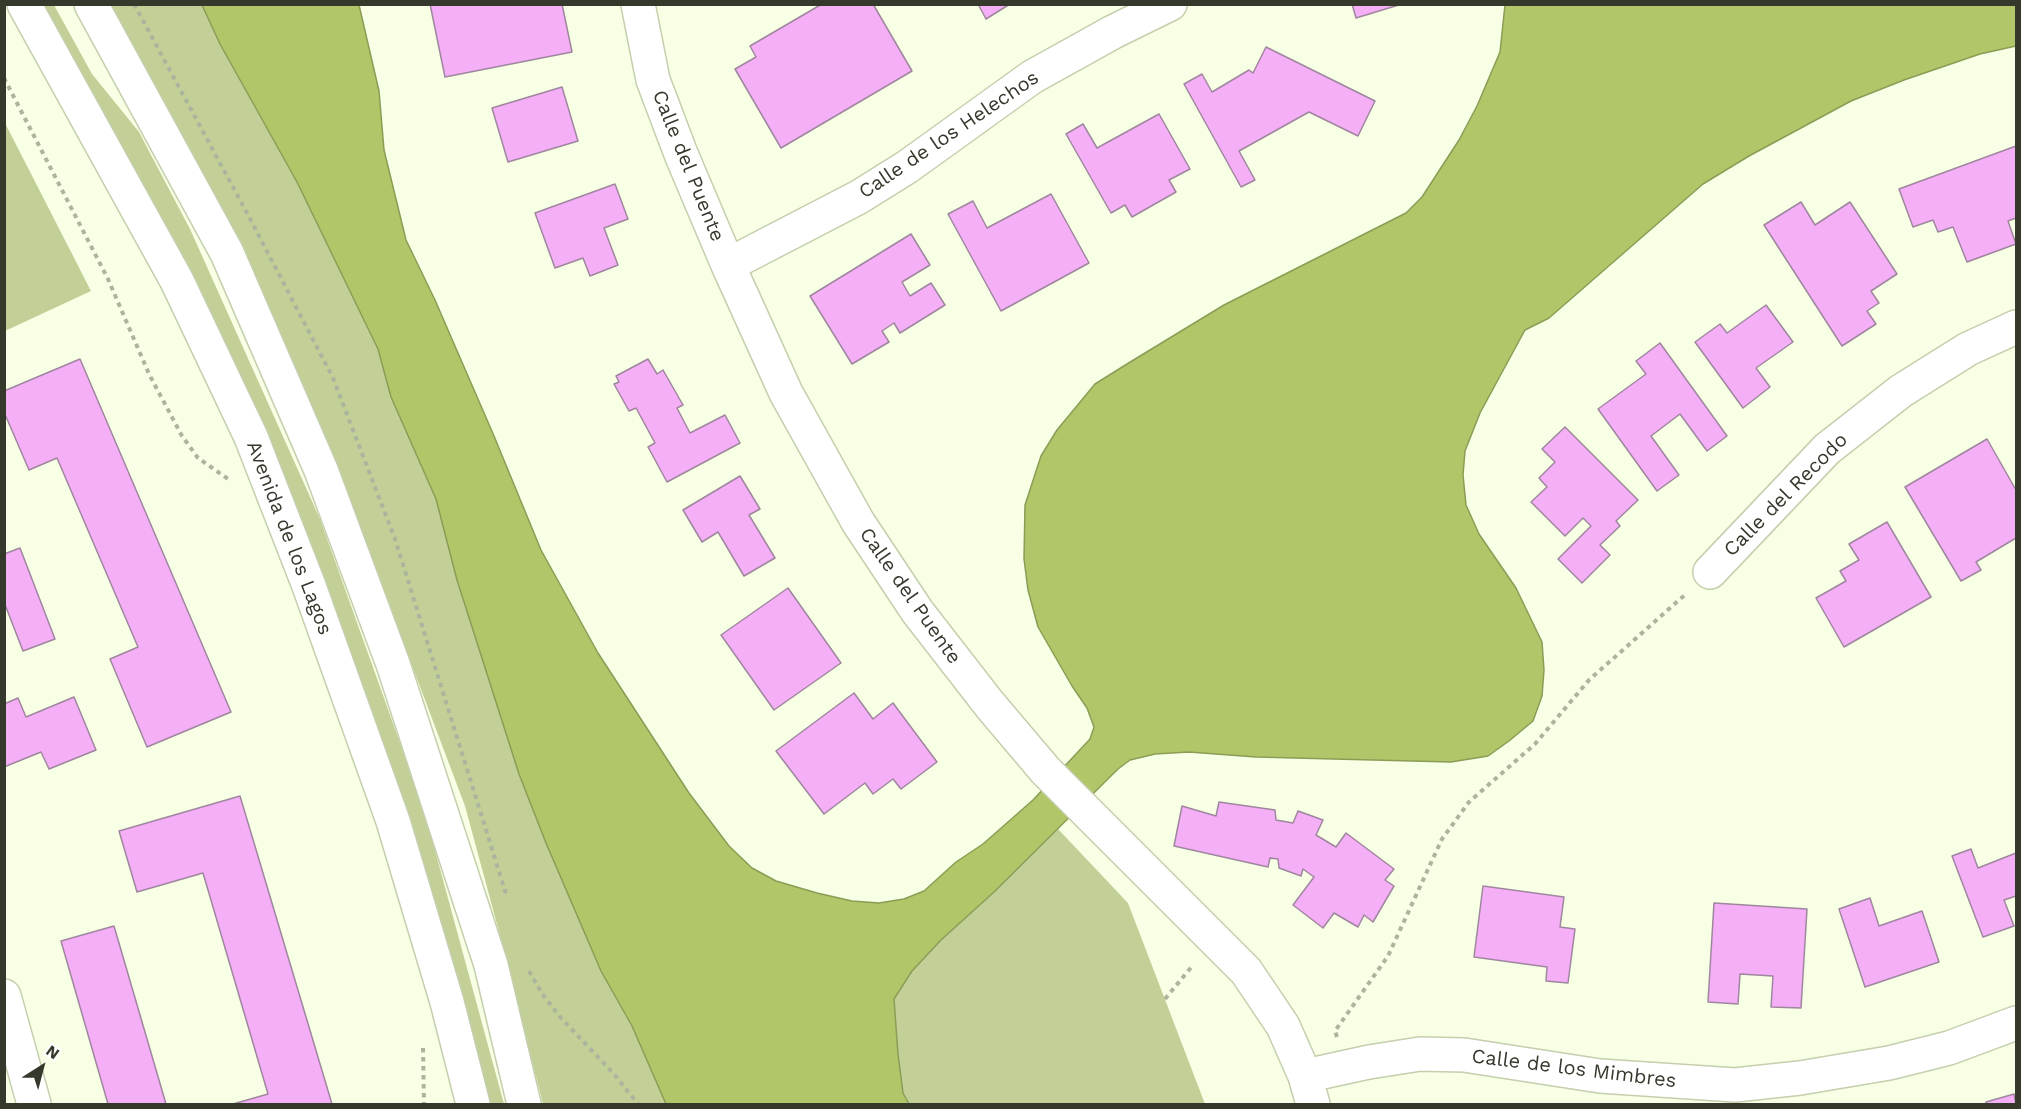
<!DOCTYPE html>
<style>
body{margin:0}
#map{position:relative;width:2021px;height:1109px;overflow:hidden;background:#f7ffe4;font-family:"Work Sans",sans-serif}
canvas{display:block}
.frame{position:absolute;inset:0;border:6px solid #35392c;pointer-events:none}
.north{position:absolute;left:12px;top:1037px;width:60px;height:60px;-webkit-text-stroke:4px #fff;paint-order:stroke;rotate:36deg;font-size:16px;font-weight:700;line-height:24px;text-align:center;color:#35392c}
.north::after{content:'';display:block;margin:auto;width:21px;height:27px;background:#35392c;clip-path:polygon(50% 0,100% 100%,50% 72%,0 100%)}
</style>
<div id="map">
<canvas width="2021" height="1109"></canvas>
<div class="frame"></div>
<div class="north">N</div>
</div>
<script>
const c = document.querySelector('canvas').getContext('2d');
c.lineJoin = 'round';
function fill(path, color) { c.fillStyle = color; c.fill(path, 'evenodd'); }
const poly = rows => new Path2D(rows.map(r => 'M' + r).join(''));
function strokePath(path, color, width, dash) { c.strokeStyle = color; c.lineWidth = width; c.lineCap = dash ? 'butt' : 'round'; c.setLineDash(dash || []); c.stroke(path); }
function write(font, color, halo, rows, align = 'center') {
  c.font = font + ' "Work Sans",sans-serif'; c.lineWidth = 6; c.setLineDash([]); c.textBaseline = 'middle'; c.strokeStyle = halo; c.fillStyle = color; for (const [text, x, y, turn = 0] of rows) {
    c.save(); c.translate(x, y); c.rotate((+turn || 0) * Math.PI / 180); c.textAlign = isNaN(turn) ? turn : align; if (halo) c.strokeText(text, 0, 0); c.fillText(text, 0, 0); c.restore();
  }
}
const green = poly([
 [38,5,54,5,92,74,139,132,190,229,320,519,424,810,504,1104,487,1104,408,816],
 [108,5,202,5,220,44,297,182,378,349,416,452,436,499,457,580,519,774,601,971,632,1026,666,1104,543,1104,498,928,465,806,362,533,236,237],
 [4,121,91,291,5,331,4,331],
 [1058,829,1128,903,1205,1104,909,1104,903,1093,898,1054,894,999,912,971,941,940,994,892]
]);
const water = poly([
 [202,5,359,5,379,91,384,150,406,240,435,300,494,436,541,550,598,653,689,793,729,846,752,868,776,881,817,893,852,901,879,903,904,899,924,891,956,862,983,844,1033,800,1090,739,1094,727,1087,708,1072,686,1038,627,1028,590,1024,559,1025,505,1041,456,1057,430,1095,384,1127,364,1224,305,1406,213,1422,197,1459,140,1477,106,1500,52,1505,5,2016,5,2016,46,1980,54,1904,80,1851,101,1749,156,1703,184,1549,318,1525,330,1480,413,1465,451,1463,475,1466,505,1479,534,1516,588,1542,642,1544,670,1542,696,1533,721,1509,741,1488,756,1451,762,1256,757,1189,752,1155,754,1130,760,1118,769,994,892,941,940,912,971,894,999,898,1054,903,1093,909,1104,666,1104,632,1026,601,971,546,843,519,774,457,580,436,499,391,397,378,349,297,182,220,44,202,5]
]);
const building = poly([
 [430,4,562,4,572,52,445,77,430,4],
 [822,4,873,4,912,71,781,148,735,69,756,57,750,46,822,4],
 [978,4,1010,4,986,19,978,4],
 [1352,4,1402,4,1356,18,1352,4],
 [1266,47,1375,101,1358,136,1309,112,1239,151,1255,180,1241,187,1184,84,1202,74,1212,92,1249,70,1253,73,1266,47],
 [562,87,578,141,508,162,492,108,562,87],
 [1159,114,1190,169,1169,180,1176,192,1132,217,1125,205,1111,213,1066,134,1083,124,1097,148,1159,114],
 [2016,146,2016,218,2008,221,2016,244,1967,262,1953,227,1938,232,1933,220,1913,227,1899,189,2016,146],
 [615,184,628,219,604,228,618,265,590,276,583,258,555,268,535,213,615,184],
 [1051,194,1089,263,1001,311,948,214,973,201,987,228,1051,194],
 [1801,202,1815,225,1850,202,1897,274,1871,291,1879,303,1867,311,1876,324,1842,346,1764,225,1801,202],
 [911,234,930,265,902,282,910,296,931,283,945,305,900,333,894,323,882,331,889,342,852,364,810,296,911,234],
 [1766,305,1793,342,1756,368,1770,387,1743,408,1695,342,1720,324,1727,333,1766,305],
 [1660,343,1727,436,1707,451,1680,414,1651,436,1679,475,1657,491,1598,409,1646,374,1636,361,1660,343],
 [80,359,231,712,147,747,110,659,138,647,57,458,29,470,4,412,4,391,80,359],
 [648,359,657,374,663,370,683,405,677,408,690,433,725,415,740,443,667,482,648,447,655,443,636,408,629,411,614,384,619,382,616,376,648,359],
 [1565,427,1638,500,1616,521,1620,526,1600,545,1610,555,1582,583,1558,559,1591,526,1583,518,1565,536,1531,502,1547,487,1539,478,1555,462,1542,449,1565,427],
 [1987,439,2016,490,2016,538,1976,562,1981,570,1961,581,1905,487,1987,439],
 [740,476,760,509,749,515,775,558,744,576,718,532,702,542,683,510,740,476],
 [1887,522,1931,597,1844,647,1816,598,1846,581,1840,571,1859,560,1849,544,1887,522],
 [20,548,55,639,23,651,4,602,4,554,20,548],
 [788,588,841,663,774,710,721,635,788,588],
 [854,693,873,719,893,703,937,762,901,789,893,779,873,794,865,783,824,814,776,751,854,693],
 [74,697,96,750,49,769,41,752,4,767,4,704,18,698,26,717,74,697],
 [240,796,332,1104,233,1104,268,1094,203,873,137,892,119,831,240,796],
 [1219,802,1275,810,1276,820,1293,823,1298,811,1323,820,1316,835,1336,847,1346,833,1394,869,1385,880,1394,886,1373,922,1364,915,1358,927,1334,913,1323,928,1293,905,1314,877,1303,869,1301,876,1279,868,1278,859,1270,858,1268,867,1174,846,1182,806,1216,816,1219,802],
 [1971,849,1978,868,2016,853,2016,896,2004,900,2014,926,1983,937,1952,856,1971,849],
 [1483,886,1564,897,1560,927,1575,929,1568,983,1546,981,1547,967,1474,957,1483,886],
 [1870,898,1879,926,1922,911,1939,962,1865,987,1839,909,1870,898],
 [1714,903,1807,909,1801,1008,1771,1007,1773,976,1740,974,1738,1004,1708,1002,1714,903],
 [114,926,166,1104,108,1104,61,941,114,926],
 [2014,1094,2016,1104,1986,1104,1986,1102,2014,1094]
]);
const path = poly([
 [134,4,247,213,333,378,395,539,507,897],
 [4,78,108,279,149,374,182,436,198,458,231,481],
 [529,971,543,995,561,1018,614,1074,638,1104],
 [1165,999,1193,965],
 [1337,1037,1335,1031,1388,956,1442,839,1469,802,1535,744,1589,680,1687,593],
 [423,1048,424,1104]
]);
const minor = poly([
 [24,4,177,281,251,437,309,586,393,821,447,1002,473,1104],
 [91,4,227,253,321,470,393,664,491,965,524,1104],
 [638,4,653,80,681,154,728,265,786,393,858,522,917,611,990,705,1045,770,1246,971,1283,1026,1305,1076,1313,1104],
 [728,265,859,197,907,167,1032,77,1113,32,1170,4],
 [1710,572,1827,449,1901,391,1968,349,2016,327],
 [4,996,34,1104],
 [1305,1076,1369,1062,1420,1054,1464,1055,1600,1076,1735,1085,1800,1078,1889,1063,1949,1048,2016,1023]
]);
const streetNames = [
 ["Calle de los Helechos",949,135,-34],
 ["Calle del Puente",688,166,68],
 ["Calle del Recodo",1786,495,-45],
 ["Avenida de los Lagos",289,538,69],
 ["Calle del Puente",910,596,55],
 ["Calle de los Mimbres",1574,1069,7]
];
fill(green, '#c2d098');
fill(water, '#b1c668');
strokePath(water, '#8c9c56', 1.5);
fill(building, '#f5aff6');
strokePath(building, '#9f869f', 1.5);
strokePath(minor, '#c5cead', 36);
strokePath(path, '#adb49e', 4, [4.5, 4.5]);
strokePath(minor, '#fff', 33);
write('20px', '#35392c', '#fff', streetNames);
</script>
